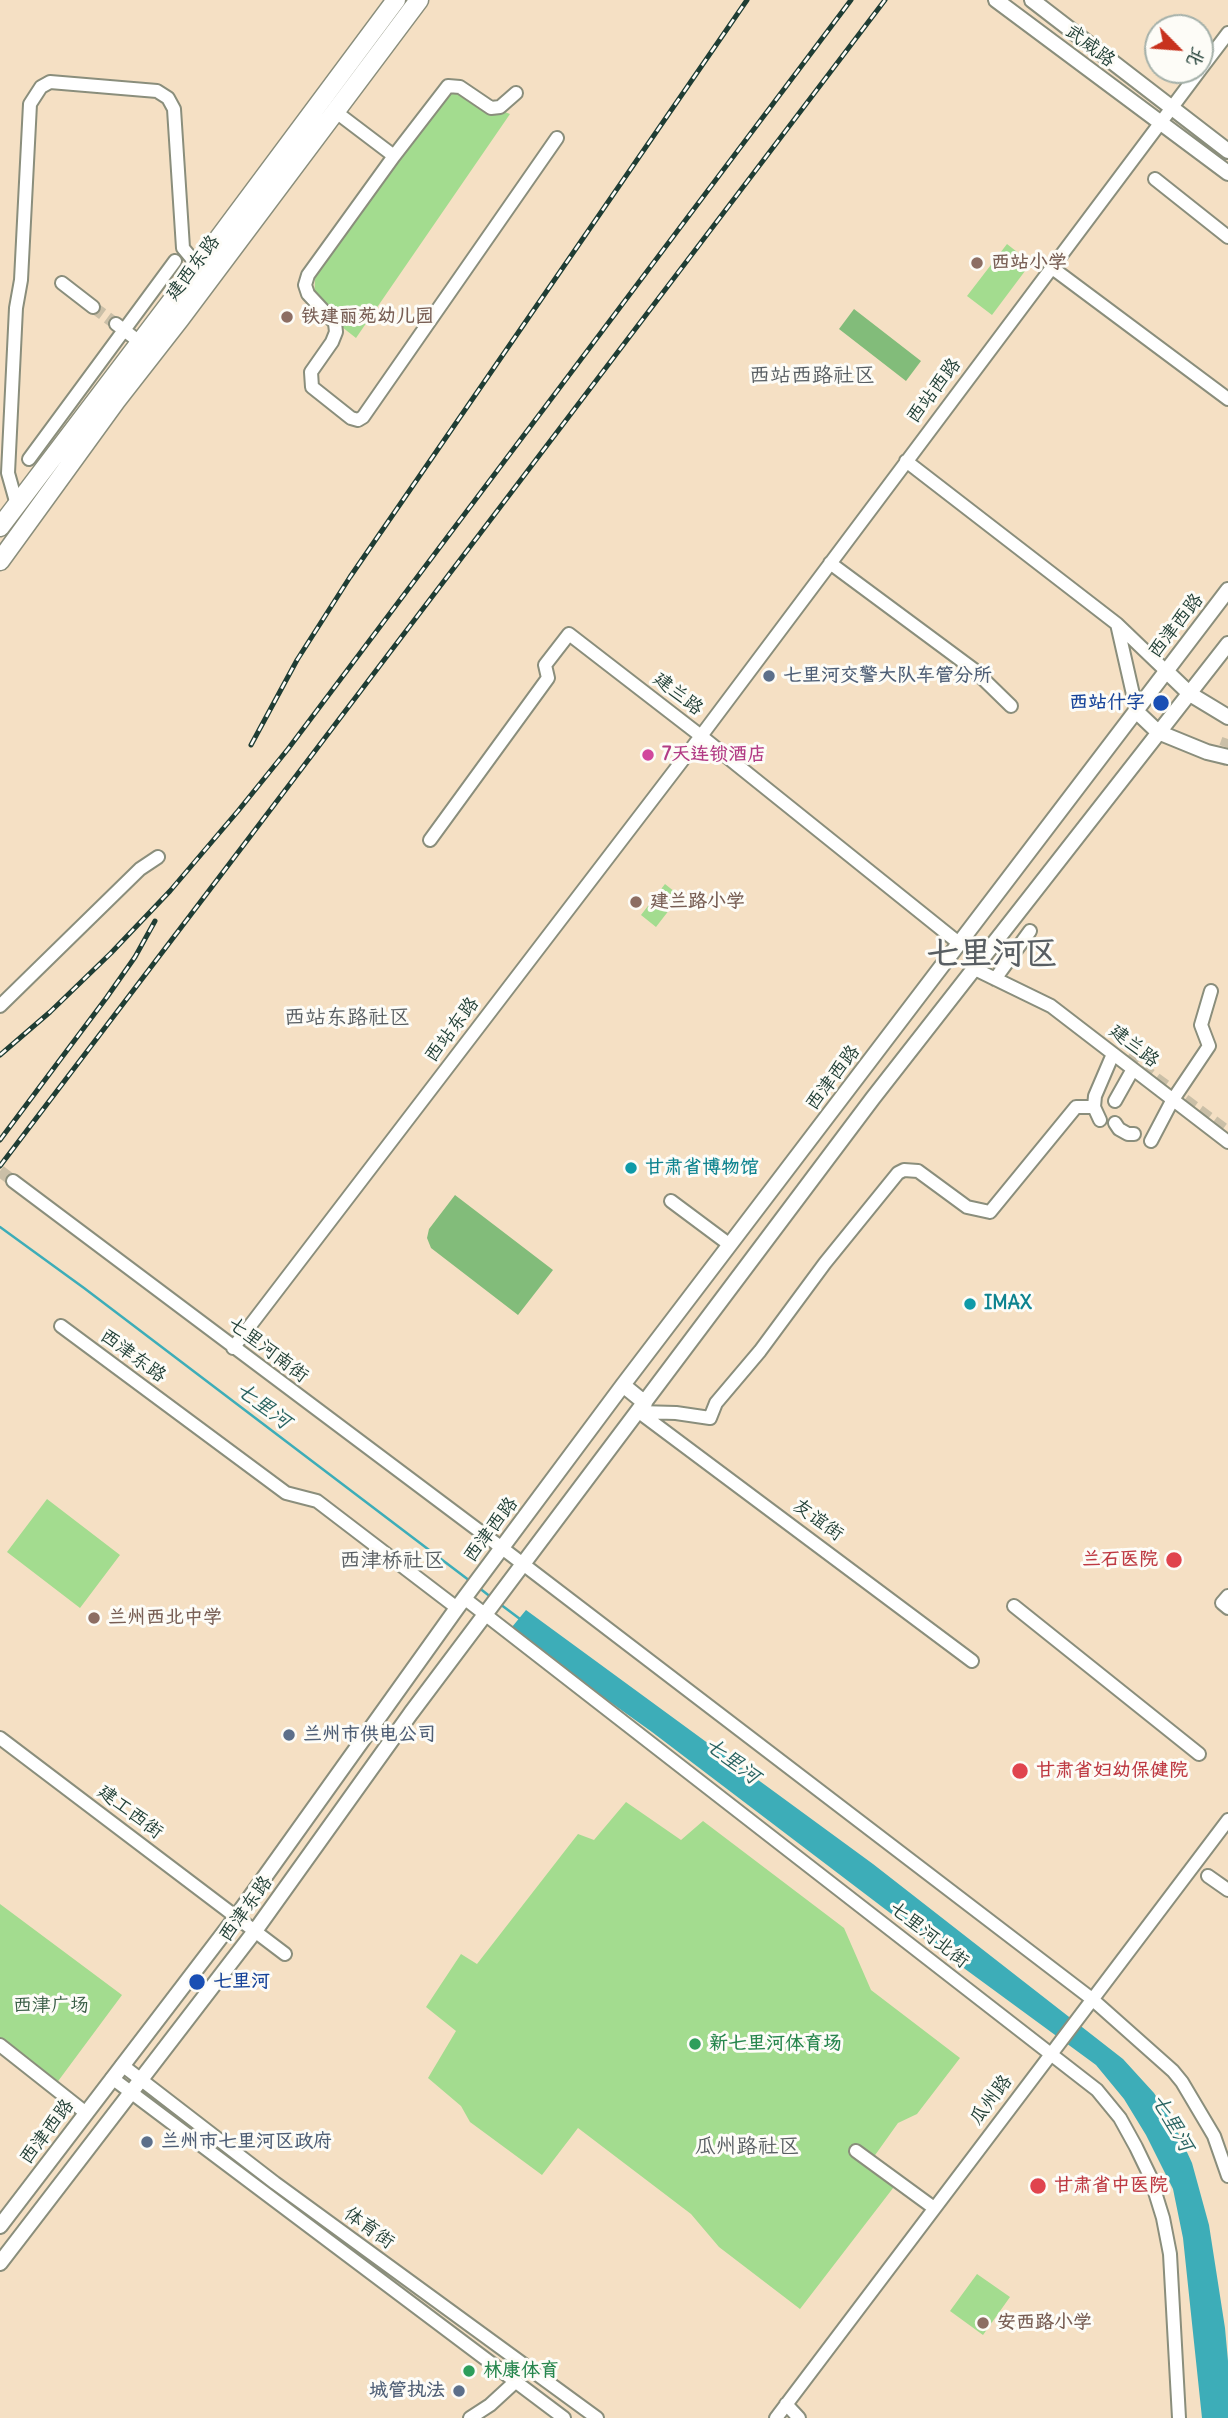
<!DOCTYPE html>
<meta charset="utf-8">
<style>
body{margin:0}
#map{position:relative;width:1228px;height:2418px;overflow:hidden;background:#f5e0c4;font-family:Delius,"LXGW WenKai TC",sans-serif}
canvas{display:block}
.north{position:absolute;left:1144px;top:14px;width:70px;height:70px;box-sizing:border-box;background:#fdfcf7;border:2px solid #a4b0a9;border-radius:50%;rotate:115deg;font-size:19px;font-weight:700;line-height:28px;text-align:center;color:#1f3d34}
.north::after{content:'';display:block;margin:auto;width:24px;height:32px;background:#c8321e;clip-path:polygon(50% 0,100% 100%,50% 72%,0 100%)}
</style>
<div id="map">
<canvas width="1228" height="2418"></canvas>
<div class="north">北</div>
</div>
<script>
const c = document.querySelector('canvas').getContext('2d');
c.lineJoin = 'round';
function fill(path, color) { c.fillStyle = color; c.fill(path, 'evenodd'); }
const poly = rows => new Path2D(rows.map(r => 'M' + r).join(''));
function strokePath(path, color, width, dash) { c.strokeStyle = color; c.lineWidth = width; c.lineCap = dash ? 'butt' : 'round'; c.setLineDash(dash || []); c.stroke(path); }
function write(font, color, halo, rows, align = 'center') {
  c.font = font + ' Delius,"LXGW WenKai TC",sans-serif'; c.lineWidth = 6; c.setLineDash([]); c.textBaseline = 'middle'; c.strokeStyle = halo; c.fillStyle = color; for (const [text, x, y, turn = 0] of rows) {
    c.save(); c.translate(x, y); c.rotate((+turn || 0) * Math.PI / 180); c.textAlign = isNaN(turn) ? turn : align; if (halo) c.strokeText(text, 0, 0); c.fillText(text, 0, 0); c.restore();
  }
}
const green = poly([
 [454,92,510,114,356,338,314,305,315,277,447,95],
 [1007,244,1031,263,992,315,967,296],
 [665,884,680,896,656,927,641,915],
 [47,1499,120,1555,80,1608,7,1552],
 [626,1802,681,1840,703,1821,844,1928,871,1990,960,2058,917,2114,898,2123,873,2158,900,2179,800,2309,719,2247,691,2214,578,2128,542,2175,470,2122,461,2106,428,2078,456,2031,426,2007,461,1954,477,1964,578,1834,594,1840],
 [0,1904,122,1995,53,2088,0,2049],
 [977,2274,1010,2297,983,2335,950,2311]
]);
const forest = poly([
 [854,309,921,361,906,381,839,329],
 [455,1195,553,1270,518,1315,431,1248,427,1238,429,1229]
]);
const water = poly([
 [526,1610,873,1864,1123,2059,1154,2093,1175,2126,1192,2163,1209,2225,1225,2328,1228,2361,1228,2418,1202,2418,1183,2238,1173,2189,1146,2135,1124,2099,1096,2065,931,1944,652,1732,543,1654,512,1627]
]);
const stream = poly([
 [0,1227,84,1288,470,1581],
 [478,1587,492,1598],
 [500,1604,520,1619]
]);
const minorTunnel = poly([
 [93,307,116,324],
 [1219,764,1228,739],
 [1127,1057,1228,1132],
 [0,1171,13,1181]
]);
const minor = poly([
 [1200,70,1228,33],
 [336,112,394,156,448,86,460,87,491,108,500,107,516,93],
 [394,156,308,275,305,285,308,294,335,323,336,332,332,342,311,372,312,387,351,418,358,420,363,417,557,138],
 [1155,179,1228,237],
 [1051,267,1228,399],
 [62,283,93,307],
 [116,324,141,343],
 [29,459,175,261],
 [906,461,1117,624,1165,670],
 [17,505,8,473,16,308,21,280,30,104,41,87,50,82,157,91,168,98,174,109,183,248,198,266],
 [830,563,973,669,1011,706],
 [1117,624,1137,712],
 [430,840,548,678,545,665,569,634,701,736,960,944],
 [975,969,1051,1006,1228,1142],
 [995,979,1030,931],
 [0,1006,140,869,158,857],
 [1115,1101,1133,1069],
 [1100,1120,1094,1107,1095,1096,1113,1054],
 [1115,1123,1119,1129,1128,1134,1134,1134],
 [1151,1141,1172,1101,1209,1046,1201,1025,1211,991],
 [13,1181,502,1548,1092,1999,1173,2071,1182,2082,1214,2136,1228,2176],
 [671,1201,730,1245],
 [61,1326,286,1493,317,1501,457,1608],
 [233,1348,701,736,1200,70],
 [639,1412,676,1413,710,1418,716,1403,760,1351,825,1263,898,1173,904,1170,918,1171,967,1207,990,1212,1076,1107,1094,1107],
 [639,1412,972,1661],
 [1228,1596,1222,1603,1228,1608],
 [464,1598,1097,2090,1120,2118,1136,2147,1150,2176,1163,2218,1170,2254,1179,2418],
 [1014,1606,1199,1754],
 [0,1738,285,1954],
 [1208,1876,1228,1890],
 [0,2045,86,2113],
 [122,2065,275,2183,597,2418],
 [112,2078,564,2418],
 [856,2151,934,2208],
 [786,2404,799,2418],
 [470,2418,490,2405,515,2382],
 [776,2418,1228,1820]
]);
const major = poly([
 [996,0,1228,173],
 [1032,0,1228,151],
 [1165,670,1190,694,1228,717],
 [1137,712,1158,732,1207,752,1228,757],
 [623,1385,645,1403],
 [0,2226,236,1917,457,1608,623,1385,1228,590],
 [0,2263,255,1931,411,1713,873,1098,1228,644]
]);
const highway = poly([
 [0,527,198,266,396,0],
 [0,561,116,401,180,319,419,0]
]);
const rail = poly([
 [251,745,297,660,350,577,747,0],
 [0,1055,50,1012,111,953,170,891,238,811,288,749,851,0],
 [0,1140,107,997,135,957,155,921],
 [0,1166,885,0]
]);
const markers = [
 [977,263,7,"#8d6e63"],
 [287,317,7,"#8d6e63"],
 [769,676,7,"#5c6f8a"],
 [1161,703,9,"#1a4fb4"],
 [648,755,7,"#d1479c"],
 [636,902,7,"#8d6e63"],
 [631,1168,7,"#0f9aa8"],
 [970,1304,7,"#0f9aa8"],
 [1174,1560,9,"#e0444e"],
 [94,1618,7,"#8d6e63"],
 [289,1735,7,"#5c6f8a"],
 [1020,1771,9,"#e0444e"],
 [197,1982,9,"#1a4fb4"],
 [695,2044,7,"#2e9e5b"],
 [147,2142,7,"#5c6f8a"],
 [1038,2186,9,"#e0444e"],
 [983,2323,7,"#8d6e63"],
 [469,2371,7,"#2e9e5b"],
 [459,2391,7,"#5c6f8a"]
];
const streetNames = [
 ["武威路",1090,46,37],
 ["建西东路",193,268,-53],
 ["西站西路",934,391,-53],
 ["西津西路",1176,626,-52],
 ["建兰路",678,694,38],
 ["西站东路",452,1030,-53],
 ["建兰路",1134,1046,38],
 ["西津西路",833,1078,-53],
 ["七里河南街",268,1350,37],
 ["西津东路",133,1356,36],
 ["友谊街",818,1520,36],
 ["西津西路",491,1530,-53],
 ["建工西街",130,1812,37],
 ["西津东路",246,1909,-54],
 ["七里河北街",929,1935,38],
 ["瓜州路",991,2100,-53],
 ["西津西路",47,2132,-53],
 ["体育街",369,2228,36]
];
const educationNames = [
 ["西站小学",991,263],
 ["铁建丽苑幼儿园",301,317],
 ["建兰路小学",650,902],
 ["兰州西北中学",108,1618],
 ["安西路小学",997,2323]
];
const serviceNames = [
 ["七里河交警大队车管分所",783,676],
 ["兰州市供电公司",303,1735],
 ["兰州市七里河区政府",161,2142],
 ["城管执法",445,2391,"right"]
];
const transitNames = [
 ["西站什字",1145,703],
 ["七里河",213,1982,"left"]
];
const hotelNames = [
 ["7天连锁酒店",662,755]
];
const cultureNames = [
 ["甘肃省博物馆",645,1168],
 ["IMAX",984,1304]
];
const healthNames = [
 ["兰石医院",1158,1560,"right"],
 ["甘肃省妇幼保健院",1036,1771],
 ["甘肃省中医院",1054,2186]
];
const parkNames = [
 ["西津广场",51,2006]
];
const leisureNames = [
 ["新七里河体育场",709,2044],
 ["林康体育",483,2371]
];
const neighbourhoodNames = [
 ["西站西路社区",812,376],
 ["西站东路社区",347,1018],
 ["西津桥社区",392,1561],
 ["瓜州路社区",747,2147]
];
const waterNames = [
 ["七里河",263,1406,37],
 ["七里河",732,1761,37],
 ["七里河",1172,2123,60]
];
const townNames = [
 ["七里河区",992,955]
];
fill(green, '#a3dc8f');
fill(forest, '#82bc7a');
fill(water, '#3dadb8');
strokePath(stream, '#3dadb8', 2.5);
strokePath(minorTunnel, '#cabfa7', 12, [12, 6]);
strokePath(minor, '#8a8e7c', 16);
strokePath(major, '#8a8e7c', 18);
strokePath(highway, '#8a8e7c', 21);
strokePath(minor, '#fff', 12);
strokePath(major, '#fff', 14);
strokePath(highway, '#fff', 18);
strokePath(rail, '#1f3d34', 5);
strokePath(rail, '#fdfcf7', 2.5, [8]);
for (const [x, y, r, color] of markers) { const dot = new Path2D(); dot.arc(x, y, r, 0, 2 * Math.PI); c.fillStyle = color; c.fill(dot); strokePath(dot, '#fdfcf7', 2.5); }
write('19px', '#1f3d34', '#fdfcf7', streetNames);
write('bold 19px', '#785e54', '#fdfcf7', educationNames, 'left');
write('bold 19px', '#4e5e75', '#fdfcf7', serviceNames, 'left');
write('bold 19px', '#164399', '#fdfcf7', transitNames, 'right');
write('bold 19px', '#b23c85', '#fdfcf7', hotelNames, 'left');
write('bold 19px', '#0d838f', '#fdfcf7', cultureNames, 'left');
write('bold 19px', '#be3a42', '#fdfcf7', healthNames, 'left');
write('19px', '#395d46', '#fdfcf7', parkNames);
write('bold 19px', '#27864d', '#fdfcf7', leisureNames, 'left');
write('21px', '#585e62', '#fdfcf7', neighbourhoodNames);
write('italic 21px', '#2a6462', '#fdfcf7', waterNames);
write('bold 33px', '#585e62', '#fdfcf7', townNames);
</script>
